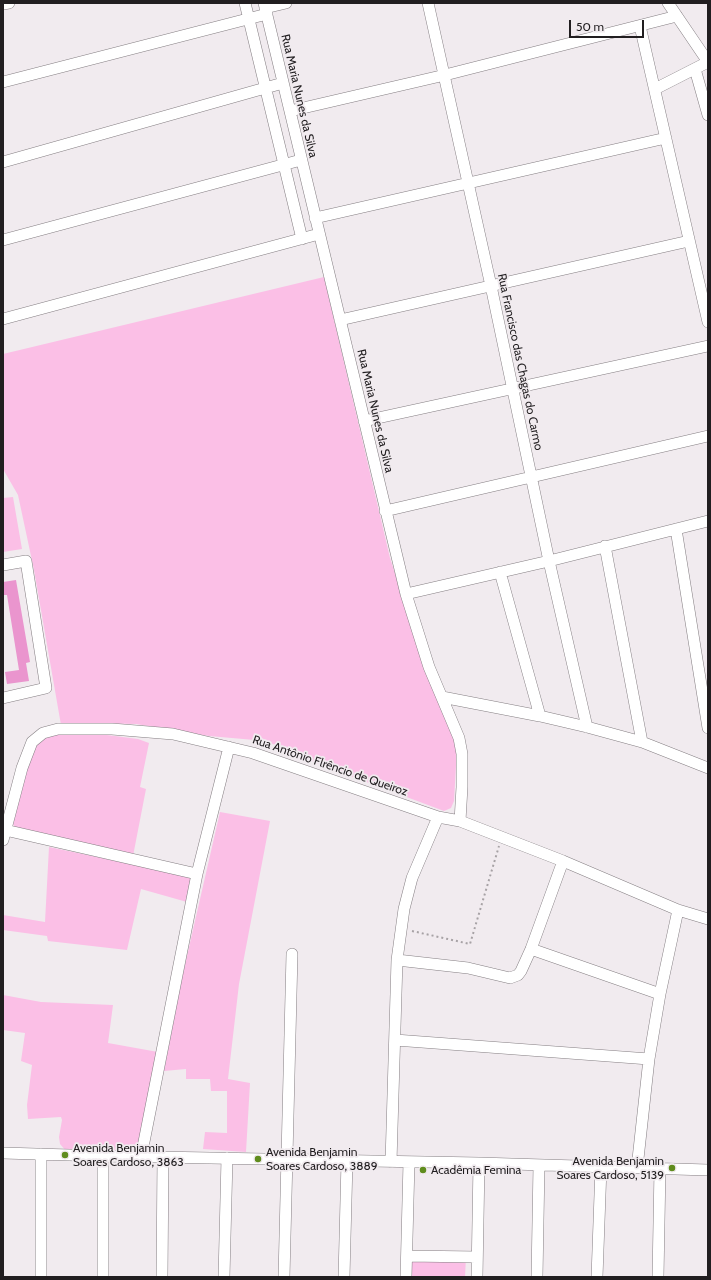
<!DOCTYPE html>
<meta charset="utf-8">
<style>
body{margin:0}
#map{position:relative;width:711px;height:1280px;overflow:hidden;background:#f1ebef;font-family:Cabin,sans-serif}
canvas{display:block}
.frame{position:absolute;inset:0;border:4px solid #211e20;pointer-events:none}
.scale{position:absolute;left:569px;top:20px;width:75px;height:18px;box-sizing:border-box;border:2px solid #211e20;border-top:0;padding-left:5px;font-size:12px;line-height:14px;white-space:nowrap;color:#211e20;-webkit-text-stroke:3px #f1ebef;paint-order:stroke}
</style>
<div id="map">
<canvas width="711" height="1280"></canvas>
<div class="frame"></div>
<div class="scale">50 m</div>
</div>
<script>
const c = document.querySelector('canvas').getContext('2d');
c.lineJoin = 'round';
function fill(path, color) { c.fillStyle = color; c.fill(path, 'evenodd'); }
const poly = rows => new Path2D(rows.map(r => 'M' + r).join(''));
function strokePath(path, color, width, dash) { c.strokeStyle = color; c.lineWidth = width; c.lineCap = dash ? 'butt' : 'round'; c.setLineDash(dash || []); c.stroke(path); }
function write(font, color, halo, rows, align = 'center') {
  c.font = font + ' Cabin,sans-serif'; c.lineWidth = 3.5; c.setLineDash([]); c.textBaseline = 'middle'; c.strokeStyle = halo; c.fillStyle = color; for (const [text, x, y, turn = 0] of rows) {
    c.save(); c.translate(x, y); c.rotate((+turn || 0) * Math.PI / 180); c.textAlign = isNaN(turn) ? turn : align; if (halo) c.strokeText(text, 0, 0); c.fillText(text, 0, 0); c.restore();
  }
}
const green = poly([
 [324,277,390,558,432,687,446,715,457,748,454,801,451,808,444,811,321,765,266,741,209,736,136,724,91,723,61,725,34,570,18,495,3,469,3,354],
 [13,497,22,549,3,552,3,498],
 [52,734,99,734,138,739,149,743,140,787,146,789,133,856,14,827,13,823,33,748,36,742],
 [220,812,270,821,239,984,228,1079,250,1083,246,1152,203,1149,205,1132,227,1133,227,1091,211,1091,210,1079,186,1079,186,1069,164,1071,181,982],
 [49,847,193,877,187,902,141,889,127,950,48,941,47,936,3,930,3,915,45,922],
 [3,995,41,1002,113,1005,108,1043,158,1052,140,1151,66,1151,60,1144,59,1137,62,1120,61,1117,28,1119,27,1105,32,1065,21,1061,25,1033,3,1030],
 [404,1256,466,1257,465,1277,404,1277]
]);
const building = poly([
 [16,580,30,662,26,663,29,681,7,684,5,672,19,670,7,595,3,595,3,582]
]);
const path = poly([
 [412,931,470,944,499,846]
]);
const minor = poly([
 [245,3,302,239],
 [264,3,406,594,429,667,459,738,462,754,462,787,460,821],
 [428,3,491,286,549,561,587,727],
 [668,3,708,62],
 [3,4,9,3],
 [265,8,286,3],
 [640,26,708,322],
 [695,69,708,115],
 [3,82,267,14],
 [655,89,708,62],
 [290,111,445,75,677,16],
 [3,162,283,83],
 [315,218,666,138],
 [3,240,301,160],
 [3,319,319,234],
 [340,320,689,241],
 [364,421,708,346],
 [385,511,708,436],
 [676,529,708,728],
 [605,546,642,742],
 [3,565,26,561,46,688,3,698],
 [500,572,540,716],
 [406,594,549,561,708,521],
 [442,697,540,716,587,727,642,742,708,768],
 [5,830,197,874],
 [3,840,22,768,32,742,43,733,58,729,112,729,173,734,253,753,438,817,460,821,563,861,678,910,708,919],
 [531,949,660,994],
 [397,960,468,968,510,978,518,975,521,971,531,949,563,861],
 [395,1040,649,1059],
 [3,1153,103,1156,479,1163,708,1170],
 [103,1156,103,1277],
 [141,1157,197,874,229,747],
 [391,1162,397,960,404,909,412,878,438,817],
 [637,1168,649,1059,660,994,678,910],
 [407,1256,477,1257],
 [41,1277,41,1154],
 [162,1277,163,1157],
 [224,1277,227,1158],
 [284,1277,292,954],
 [344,1277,347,1161],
 [406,1277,409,1162],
 [477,1277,479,1163],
 [537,1277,539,1165],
 [597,1277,601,1167],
 [658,1277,660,1168]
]);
const markers = [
 [65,1155,4,"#5f8c1d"],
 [258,1159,4,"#5f8c1d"],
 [672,1168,4,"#5f8c1d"],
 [423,1170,4,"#5f8c1d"]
];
const streetNames = [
 ["Rua Maria Nunes da Silva",299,96,77],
 ["Rua Francisco das Chagas do Carmo",520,362,78],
 ["Rua Maria Nunes da Silva",375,411,77],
 ["Rua Antônio Flrêncio de Queiroz",330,766,19]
];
const poiNames = [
 ["Avenida Benjamin",73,1148],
 ["Soares Cardoso, 3863",73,1162],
 ["Avenida Benjamin",266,1152],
 ["Soares Cardoso, 3889",266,1166],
 ["Avenida Benjamin",664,1161,"right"],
 ["Soares Cardoso, 5139",664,1175,"right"],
 ["Acadêmia Femina",431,1170]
];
fill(green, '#fbbfe6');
fill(building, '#ea95ce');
strokePath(minor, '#857f83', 12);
strokePath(path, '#a7a2a5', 2, [2, 3]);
strokePath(minor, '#fff', 11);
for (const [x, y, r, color] of markers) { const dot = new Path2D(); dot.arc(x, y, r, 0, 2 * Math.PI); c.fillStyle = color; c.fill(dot); strokePath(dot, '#f1ebef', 1.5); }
write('12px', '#211e20', '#f1ebef', streetNames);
write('12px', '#211e20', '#f1ebef', poiNames, 'left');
</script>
